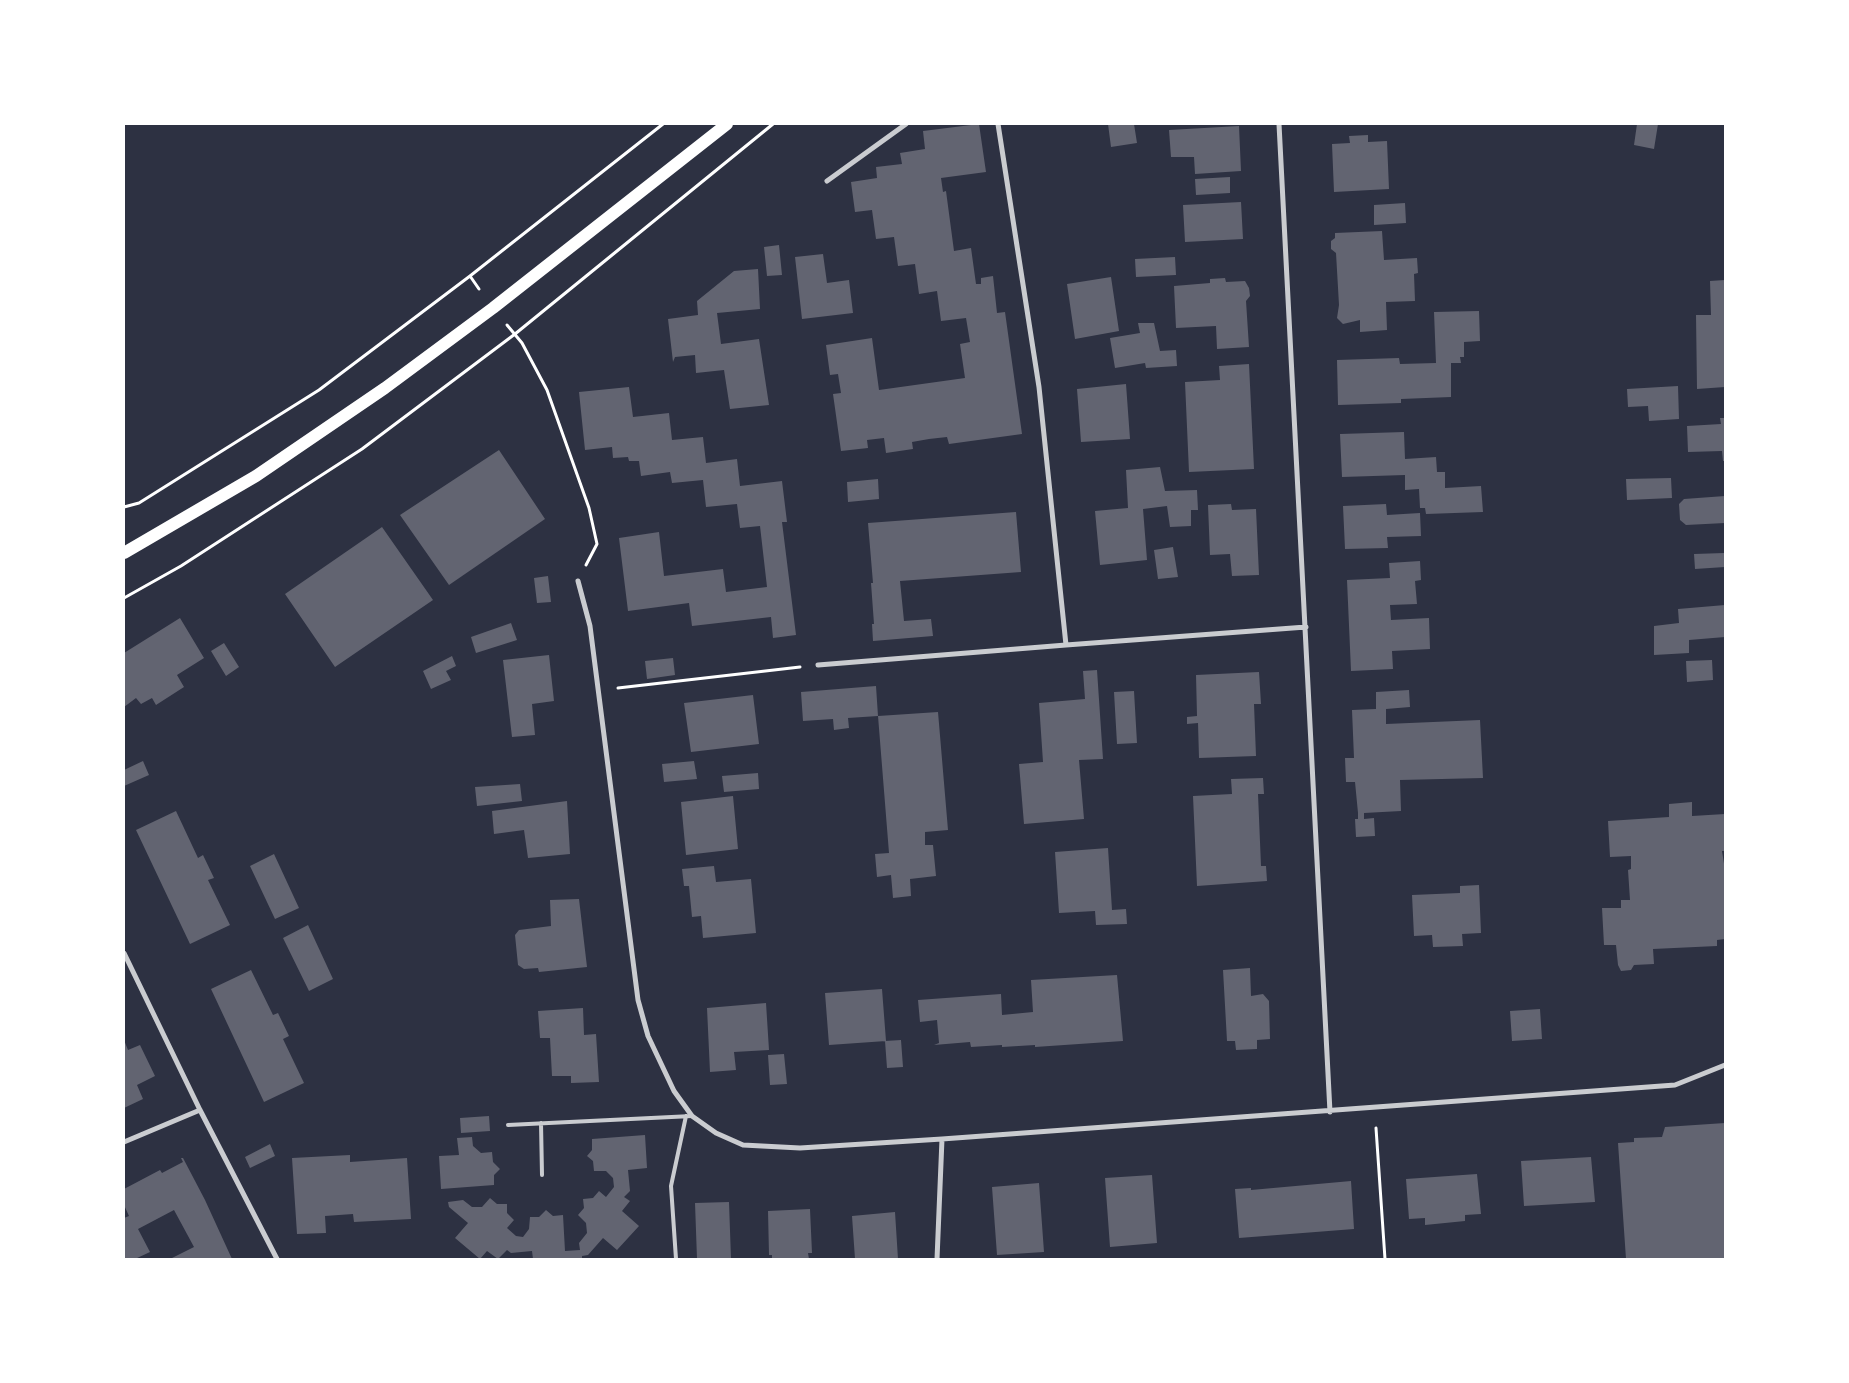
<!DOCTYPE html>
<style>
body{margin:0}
#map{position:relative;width:1849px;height:1383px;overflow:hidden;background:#2d3142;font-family:Lato,sans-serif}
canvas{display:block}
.frame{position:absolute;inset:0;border:125px solid #fff;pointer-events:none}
</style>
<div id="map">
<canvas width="1849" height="1383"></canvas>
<div class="frame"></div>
</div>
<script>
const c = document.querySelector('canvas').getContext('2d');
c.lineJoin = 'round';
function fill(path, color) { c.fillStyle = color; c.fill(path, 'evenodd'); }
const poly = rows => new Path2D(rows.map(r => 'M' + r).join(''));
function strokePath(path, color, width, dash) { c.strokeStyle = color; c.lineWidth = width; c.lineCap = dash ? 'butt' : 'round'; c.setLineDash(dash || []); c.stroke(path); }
const building = poly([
 [979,124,986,172,941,178,943,192,946,191,954,251,971,248,976,284,981,284,981,278,993,276,997,313,1005,312,1022,434,949,444,947,437,929,439,912,442,913,449,886,453,884,438,867,440,868,448,841,451,833,394,841,393,838,374,830,375,826,345,872,338,879,390,965,378,960,344,970,342,966,318,941,321,937,291,919,294,915,264,898,266,894,237,876,239,872,210,855,212,851,182,877,178,876,167,902,164,900,153,925,149,923,131],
 [1108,124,1134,124,1137,143,1111,147],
 [1637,124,1658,124,1654,149,1634,145],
 [1239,126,1241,171,1195,174,1194,157,1171,157,1169,130],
 [1368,135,1368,142,1387,141,1389,189,1334,192,1332,144,1350,143,1349,136],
 [1230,177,1230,193,1196,195,1195,179],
 [1241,202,1243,239,1185,242,1183,205],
 [1405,203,1406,223,1374,225,1374,205],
 [1382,231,1384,260,1417,258,1418,273,1414,274,1415,301,1386,302,1387,330,1360,332,1360,320,1343,324,1337,318,1339,305,1336,253,1331,249,1331,241,1335,238,1335,233],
 [779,245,782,275,767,276,764,247],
 [823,254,827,283,849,280,853,313,802,319,795,257],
 [1175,257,1176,275,1136,277,1135,259],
 [758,269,760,309,717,313,721,344,759,339,769,405,730,409,724,370,696,373,695,355,675,357,673,362,668,319,698,315,697,301,734,271],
 [1111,277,1119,331,1075,339,1067,284],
 [1225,278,1226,282,1245,281,1249,288,1250,296,1246,301,1249,347,1217,349,1216,326,1176,328,1174,286,1210,283,1210,279],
 [1725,280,1725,387,1697,389,1696,315,1711,315,1710,281],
 [1479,311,1480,341,1464,342,1464,357,1460,357,1461,363,1451,363,1451,397,1401,399,1401,403,1338,405,1337,360,1399,358,1400,364,1436,363,1434,312],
 [1138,323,1154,323,1160,351,1176,350,1177,366,1146,368,1145,363,1115,368,1110,338,1140,333],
 [1249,364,1254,469,1189,472,1185,382,1220,380,1219,366],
 [1126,384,1130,439,1081,442,1077,389],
 [1678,386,1679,419,1649,421,1648,406,1628,407,1627,389],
 [629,387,633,417,669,413,672,440,703,437,706,463,737,459,740,486,782,481,787,522,782,522,796,635,773,638,771,617,692,626,689,603,628,611,619,538,659,532,664,576,723,569,726,592,767,587,760,526,740,528,737,504,706,507,703,480,672,483,670,472,641,476,639,461,629,461,628,457,613,458,612,447,585,450,579,392],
 [1720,418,1725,418,1725,461,1723,461,1722,451,1688,452,1687,426,1721,424],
 [1404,432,1405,459,1436,457,1437,472,1445,472,1445,488,1481,486,1483,512,1426,514,1425,508,1420,508,1419,489,1405,490,1405,475,1342,477,1340,434],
 [499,450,545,519,449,585,400,515],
 [1160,467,1165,491,1197,490,1198,510,1191,510,1191,526,1170,527,1167,506,1143,509,1147,560,1100,565,1095,511,1128,508,1126,470],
 [1671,478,1672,498,1627,500,1626,479],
 [878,479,879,499,848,502,847,482],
 [1725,496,1725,523,1686,525,1680,520,1679,504,1684,499],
 [1231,504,1232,510,1256,509,1259,575,1232,576,1230,554,1210,555,1208,505],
 [1386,504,1387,515,1420,513,1421,536,1387,537,1388,548,1345,549,1343,506],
 [1016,512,1021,572,900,581,904,621,931,619,933,636,873,641,872,624,874,624,871,583,873,583,868,523],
 [382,527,433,600,335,667,285,594],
 [1173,547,1178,577,1158,579,1154,550],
 [1724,553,1725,567,1695,569,1694,554],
 [1420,561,1421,580,1415,581,1417,604,1390,605,1391,620,1429,618,1430,649,1392,651,1393,669,1351,671,1347,580,1390,578,1389,563],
 [548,576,551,602,537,603,534,578],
 [1725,605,1725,637,1689,640,1689,653,1654,655,1654,626,1679,623,1678,609],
 [180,618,204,658,177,675,184,687,156,705,152,698,141,704,136,698,124,707,124,653],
 [511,623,517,640,476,653,471,637],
 [224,643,239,667,226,676,211,651],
 [549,655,554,701,532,704,535,735,512,737,503,660],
 [452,656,456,666,446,671,451,680,431,689,423,671],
 [673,658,675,675,647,679,645,661],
 [1712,660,1713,680,1687,682,1686,661],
 [1097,670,1103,759,1079,760,1084,819,1024,824,1019,764,1043,762,1039,703,1085,699,1083,671],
 [1259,672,1261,704,1254,704,1256,756,1199,758,1198,723,1187,724,1187,717,1197,716,1196,675],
 [876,686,878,716,848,718,849,728,834,730,833,719,803,721,801,692],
 [1409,690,1410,707,1386,709,1386,724,1480,720,1483,778,1400,780,1401,811,1364,813,1364,819,1374,818,1375,836,1356,837,1355,819,1358,819,1358,813,1355,782,1346,782,1345,758,1354,758,1352,710,1376,709,1376,692],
 [1134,691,1137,743,1117,744,1114,692],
 [753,695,759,744,691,752,684,703],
 [938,712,948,830,925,832,925,845,933,845,936,876,910,879,911,896,893,898,891,875,877,877,875,854,889,853,878,716],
 [143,761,149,775,124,786,124,770],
 [694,761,697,779,664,782,662,764],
 [758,773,759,789,724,792,722,776],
 [1263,778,1264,794,1258,794,1261,866,1266,866,1267,881,1197,886,1193,796,1232,794,1231,779],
 [520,784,522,801,477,806,475,787],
 [733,796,738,849,686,855,681,802],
 [567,801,570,854,528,858,524,830,494,834,492,811],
 [1692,802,1692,816,1725,814,1725,851,1722,851,1725,870,1725,939,1717,940,1717,946,1653,949,1654,964,1634,965,1631,970,1621,971,1618,965,1616,945,1604,945,1602,908,1621,908,1621,900,1630,900,1628,870,1631,869,1631,856,1610,857,1608,821,1669,817,1669,804],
 [176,811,198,858,203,855,214,878,208,880,230,925,190,944,136,830],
 [1108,848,1112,910,1126,909,1127,924,1096,925,1095,911,1059,913,1055,852],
 [274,854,299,908,275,919,250,866],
 [714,866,716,882,751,879,756,933,703,938,701,916,692,917,689,886,684,886,682,869],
 [1479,885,1481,933,1462,934,1463,946,1433,947,1432,935,1414,936,1412,895,1460,893,1460,886],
 [579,899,587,967,539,972,538,968,524,969,518,965,515,935,519,930,551,926,550,900],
 [308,925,333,979,309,991,283,938],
 [1250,968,1251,996,1263,994,1269,1001,1270,1039,1257,1040,1257,1049,1236,1050,1235,1041,1227,1041,1223,970],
 [251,970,273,1015,278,1013,289,1036,283,1039,304,1083,264,1102,211,989],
 [1117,975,1123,1041,1035,1047,1035,1045,1002,1047,1002,1045,971,1047,970,1042,934,1045,939,1043,937,1020,920,1022,918,1000,1001,994,1002,1015,1033,1012,1031,980],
 [882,989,886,1041,829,1045,825,993],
 [766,1003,769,1050,734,1052,736,1070,710,1072,707,1008],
 [583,1008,584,1035,596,1034,599,1082,571,1083,571,1076,552,1076,550,1038,540,1038,538,1011],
 [1540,1009,1542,1039,1512,1041,1510,1011],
 [124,1040,128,1050,140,1045,155,1076,137,1085,143,1099,124,1108],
 [901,1040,903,1067,887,1068,885,1041],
 [784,1054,787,1084,770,1085,768,1055],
 [489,1116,490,1131,461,1133,460,1118],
 [1725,1123,1725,1259,1626,1259,1618,1143,1634,1142,1634,1138,1662,1137,1665,1127],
 [645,1135,647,1168,628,1170,630,1191,624,1197,630,1201,622,1211,639,1226,617,1250,603,1238,588,1255,582,1256,582,1259,533,1259,532,1251,511,1253,507,1250,498,1259,487,1251,480,1259,455,1238,468,1223,449,1207,448,1202,463,1200,472,1207,482,1207,490,1198,497,1204,507,1204,507,1213,514,1220,507,1228,516,1236,523,1237,529,1229,530,1217,539,1217,546,1210,553,1216,563,1215,565,1251,580,1250,579,1243,587,1233,586,1223,578,1215,584,1208,583,1199,593,1198,599,1191,606,1197,614,1187,613,1178,606,1171,594,1171,593,1161,587,1156,592,1150,592,1139],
 [472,1137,473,1146,481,1153,492,1152,493,1162,500,1169,494,1175,494,1185,441,1189,439,1156,459,1155,457,1138],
 [270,1144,275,1156,250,1168,245,1157],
 [350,1155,350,1162,407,1158,411,1219,354,1222,353,1214,325,1216,326,1233,297,1234,292,1158],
 [1591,1157,1595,1202,1524,1206,1521,1161],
 [181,1158,183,1158,205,1200,232,1259,170,1259,194,1247,174,1210,138,1229,150,1252,135,1259,124,1259,124,1218,129,1216,124,1205,124,1189,160,1170,162,1173,183,1162],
 [1477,1174,1481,1214,1465,1215,1465,1221,1425,1225,1425,1218,1409,1219,1406,1179],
 [1152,1175,1157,1243,1110,1247,1105,1178],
 [1351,1181,1354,1229,1239,1238,1235,1189,1251,1188,1251,1190],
 [1039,1183,1044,1252,997,1255,992,1187],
 [729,1202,731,1259,697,1259,695,1203],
 [810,1209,812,1253,808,1253,809,1259,772,1259,772,1255,769,1255,768,1211],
 [895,1212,898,1259,855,1259,852,1216]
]);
const path = poly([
 [470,276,479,289],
 [507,325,522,343,547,390,589,508,597,544,586,565],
 [124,507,139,503,319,390,470,276,663,124],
 [124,598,181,566,362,449,515,334,773,124],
 [618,688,800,667],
 [1376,1128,1385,1259]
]);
const service = poly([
 [541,1123,542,1175],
 [508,1125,692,1116],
 [676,1259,671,1186,686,1116]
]);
const minor = poly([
 [998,124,1039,387,1066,645,1306,627],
 [1279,124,1330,1112],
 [827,181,906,124],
 [578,581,590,626,638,1000,648,1036,674,1091,692,1116,716,1133,743,1145,800,1148,942,1139,1675,1085,1725,1065],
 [818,665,1066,645],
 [124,953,200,1110,277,1259],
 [124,1142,200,1110],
 [937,1259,942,1139]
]);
const primary = poly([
 [124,553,256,476,385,388,493,308,727,124]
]);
fill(building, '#626471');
strokePath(path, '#fff', 3);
strokePath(service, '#caccd0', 4);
strokePath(minor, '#caccd0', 5);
strokePath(primary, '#fff', 12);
</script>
